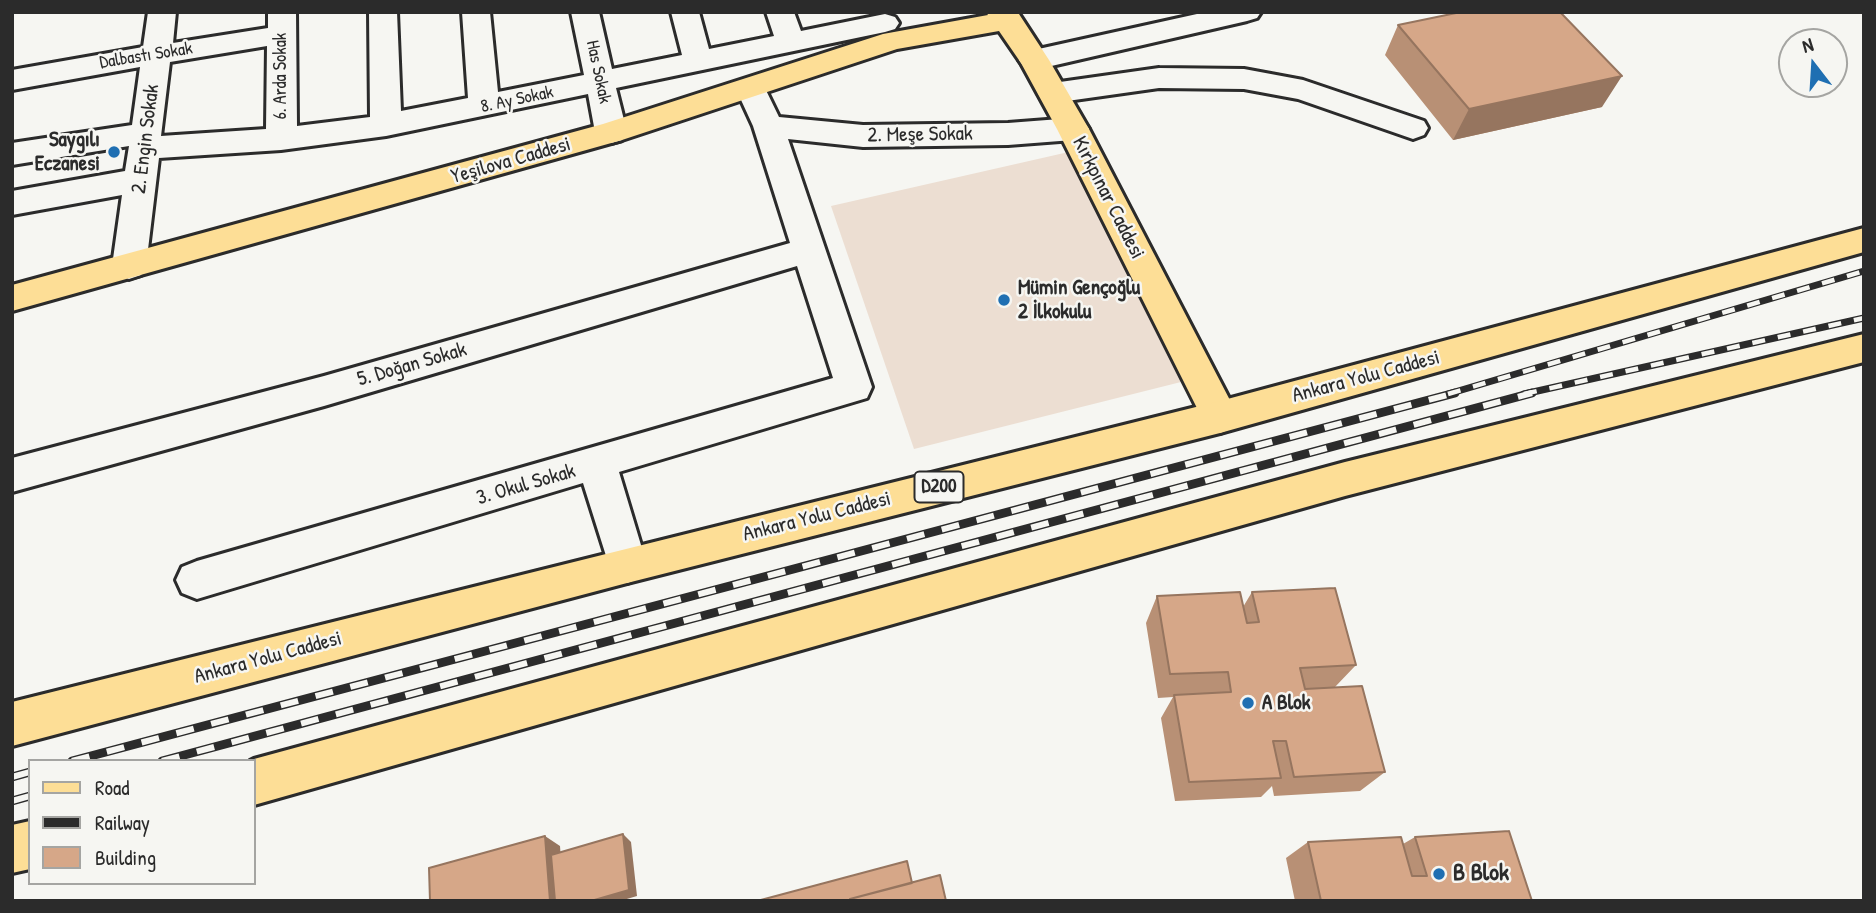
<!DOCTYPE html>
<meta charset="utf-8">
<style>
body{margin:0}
#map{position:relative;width:1876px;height:913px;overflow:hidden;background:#f6f6f2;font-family:"Patrick Hand",sans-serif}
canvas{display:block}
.frame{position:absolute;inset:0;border:14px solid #2b2b2b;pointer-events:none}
.legend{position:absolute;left:28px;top:759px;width:228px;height:126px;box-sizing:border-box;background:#f6f6f2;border:2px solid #a5a5a2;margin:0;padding:9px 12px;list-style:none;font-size:21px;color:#2b2b2b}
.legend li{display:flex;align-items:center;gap:14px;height:35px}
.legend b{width:35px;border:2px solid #a5a5a2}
.north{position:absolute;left:1778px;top:28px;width:70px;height:70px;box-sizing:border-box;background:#f6f6f2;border:2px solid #a5a5a2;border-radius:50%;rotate:343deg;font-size:19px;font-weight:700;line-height:28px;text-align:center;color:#2b2b2b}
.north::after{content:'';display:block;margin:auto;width:24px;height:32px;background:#1f6fb2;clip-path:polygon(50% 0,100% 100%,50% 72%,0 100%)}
</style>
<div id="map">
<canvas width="1876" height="913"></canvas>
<div class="frame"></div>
<ul class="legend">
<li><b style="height:9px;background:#fdde96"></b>Road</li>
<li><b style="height:9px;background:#2b2b2b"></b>Railway</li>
<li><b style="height:19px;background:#d6a788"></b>Building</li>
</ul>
<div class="north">N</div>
</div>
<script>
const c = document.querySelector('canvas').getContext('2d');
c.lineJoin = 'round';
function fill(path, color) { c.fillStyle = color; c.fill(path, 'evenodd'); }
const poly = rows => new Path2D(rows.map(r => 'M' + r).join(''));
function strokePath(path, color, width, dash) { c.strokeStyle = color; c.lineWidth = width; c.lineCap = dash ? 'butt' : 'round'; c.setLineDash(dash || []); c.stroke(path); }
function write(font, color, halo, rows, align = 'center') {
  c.font = font + ' "Patrick Hand",sans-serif'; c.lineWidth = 5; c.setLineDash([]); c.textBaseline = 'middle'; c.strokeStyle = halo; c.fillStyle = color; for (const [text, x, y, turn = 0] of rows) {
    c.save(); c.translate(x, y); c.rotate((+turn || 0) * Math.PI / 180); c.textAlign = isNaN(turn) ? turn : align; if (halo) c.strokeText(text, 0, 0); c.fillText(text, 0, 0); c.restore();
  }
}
const built = poly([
 [1073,151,1110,218,1181,382,914,449,831,206]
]);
const minor = poly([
 [148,12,176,12,173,43,268,28,268,12,296,12,297,126,370,117,369,12,397,12,401,111,468,98,462,12,490,12,498,92,584,75,571,12,599,12,612,69,682,55,671,12,699,12,709,49,774,36,766,12,794,12,801,31,885,14,895,17,899,23,895,29,885,32,616,88,627,132,622,140,611,143,600,140,595,132,588,94,386,136,281,150,159,158,146,266,141,275,129,279,117,275,112,266,122,195,12,215,12,191,125,171,129,146,12,165,12,143,132,125,140,67,12,90,12,70,143,47,148,12],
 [267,46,266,129,161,136,170,62,267,46],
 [1206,12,1261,12,1257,18,1247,21,1034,70,1024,67,1019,60,1024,53,1034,50,1206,12],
 [1159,68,1244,69,1303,80,1424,121,1428,128,1424,135,1413,139,1298,99,1244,89,1159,88,1053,103,1042,100,1038,93,1042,86,1053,83,1159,68],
 [751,79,762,82,779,117,863,125,1008,123,1073,118,1084,122,1089,129,1084,136,1073,140,1008,145,863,147,788,139,872,387,867,398,619,472,647,565,641,578,627,583,613,578,583,483,197,599,182,593,176,580,182,567,197,561,833,378,797,266,324,406,12,492,12,458,324,376,790,243,753,126,736,89,740,82,751,79]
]);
const major = poly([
 [986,12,1019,14,1049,60,1089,129,1233,406,1239,417,1233,428,1220,433,1207,428,1057,129,1021,63,999,31,897,49,622,140,12,311,12,285,603,124,883,34,988,15,986,12]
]);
const highway = poly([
 [1864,228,1864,252,1220,433,627,583,12,746,12,702,1220,401,1864,228],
 [1864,334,1864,362,1345,496,254,805,254,761,250,761,254,759,1345,462,1864,334],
 [30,821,30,869,12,873,12,825,30,821]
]);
const railFar1 = poly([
 [1448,394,1864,271],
 [1524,394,1864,318]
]);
const rail = poly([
 [72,761,1455,393],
 [162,761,1532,393],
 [12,777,30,772],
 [12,801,30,796]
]);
const wall = poly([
 [1398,25,1602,107,1453,140,1385,55],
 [1252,592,1356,665,1335,687,1385,772,1360,791,1274,796,1272,786,1261,797,1175,801,1161,718,1173,697,1158,698,1146,623,1157,596,1243,607],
 [1415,837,1532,901,1295,901,1286,858,1308,842,1403,844]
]);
const shadedWall = poly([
 [1622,76,1602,107,1453,140,1469,109],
 [623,834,631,842,637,896,620,901,591,901],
 [545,836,560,846,564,901,550,901]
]);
const building = poly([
 [1461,12,1560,12,1622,76,1469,109,1398,25,1461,12],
 [1335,588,1356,665,1300,668,1305,689,1362,686,1385,772,1294,777,1286,741,1273,741,1281,778,1189,782,1174,695,1231,692,1228,672,1170,674,1157,596,1240,592,1247,623,1259,622,1252,592,1335,588],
 [1509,831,1532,901,1321,901,1308,842,1401,837,1412,876,1427,876,1415,837,1509,831],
 [623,834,629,890,591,901,555,901,551,855,623,834],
 [545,836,550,901,430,901,429,868,545,836],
 [907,861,912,883,850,899,850,901,757,901,907,861],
 [940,875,946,901,850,901,850,899,940,875]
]);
const markers = [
 [114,152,7,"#1f6fb2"],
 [1004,300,7,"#1f6fb2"],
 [1248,703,7,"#1f6fb2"],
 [1439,874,7,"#1f6fb2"]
];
const farStreetnames = [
 ["Dalbastı Sokak",146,56,-9],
 ["Has Sokak",598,72,78],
 ["6. Arda Sokak",281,76,-90],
 ["8. Ay Sokak",517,100,-12]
];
const shields = [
 [939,487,49]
];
const shieldNames = [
 ["D200",939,487]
];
const streetNames = [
 ["2. Meşe Sokak",920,135,-1],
 ["2. Engin Sokak",146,139,-83],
 ["Yeşilova Caddesi",511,161,-16],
 ["Kırkpınar Caddesi",1108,198,63],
 ["5. Doğan Sokak",412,365,-16],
 ["Ankara Yolu Caddesi",1366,377,-15],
 ["3. Okul Sokak",526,485,-16],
 ["Ankara Yolu Caddesi",817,517,-14],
 ["Ankara Yolu Caddesi",268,658,-15]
];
const poiNames = [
 ["Saygılı",100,140,"right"],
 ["Eczanesi",100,164,"right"],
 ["Mümin Gençoğlu",1018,288],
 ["2 İlkokulu",1018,312],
 ["A Blok",1262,703]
];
const nearPoinames = [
 ["B Blok",1453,874]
];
fill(built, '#ecded2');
strokePath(minor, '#2b2b2b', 6);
strokePath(major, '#2b2b2b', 6);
strokePath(highway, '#2b2b2b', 6);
fill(minor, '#f6f6f2');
fill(major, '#fdde96');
fill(highway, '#fdde96');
strokePath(railFar1, '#2b2b2b', 7);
strokePath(rail, '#2b2b2b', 9);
strokePath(railFar1, '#f6f6f2', 4.5, [13]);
strokePath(rail, '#f6f6f2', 6, [18]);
fill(wall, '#b89075');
fill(shadedWall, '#96755f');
fill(building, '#d6a788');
strokePath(building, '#96755f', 2);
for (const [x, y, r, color] of markers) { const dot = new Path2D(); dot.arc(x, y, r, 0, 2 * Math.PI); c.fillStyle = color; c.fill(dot); strokePath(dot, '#f6f6f2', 2.5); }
write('18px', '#2b2b2b', '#f6f6f2', farStreetnames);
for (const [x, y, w] of shields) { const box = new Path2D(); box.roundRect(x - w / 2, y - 15.5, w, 31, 5); c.fillStyle = '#f6f6f2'; c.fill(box); strokePath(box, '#2b2b2b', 2); }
write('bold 19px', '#2b2b2b', null, shieldNames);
write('21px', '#2b2b2b', '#f6f6f2', streetNames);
write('bold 21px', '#2b2b2b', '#f6f6f2', poiNames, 'left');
write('bold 24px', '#2b2b2b', '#f6f6f2', nearPoinames, 'left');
</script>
